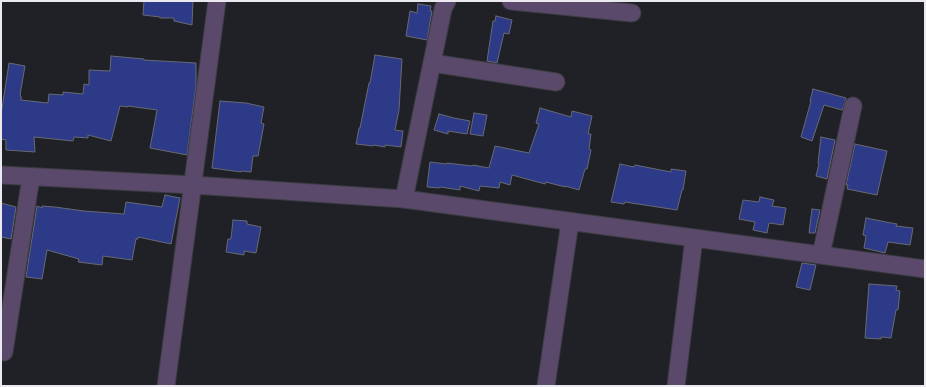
<!DOCTYPE html>
<style>
body{margin:0}
#map{position:relative;width:926px;height:387px;overflow:hidden;background:#202027;font-family:"Noto Serif",serif}
canvas{display:block}
.frame{position:absolute;inset:0;border:2px solid #eae9ef;pointer-events:none}
</style>
<div id="map">
<canvas width="926" height="387"></canvas>
<div class="frame"></div>
</div>
<script>
const c = document.querySelector('canvas').getContext('2d');
c.lineJoin = 'round';
function fill(path, color) { c.fillStyle = color; c.fill(path, 'evenodd'); }
const poly = rows => new Path2D(rows.map(r => 'M' + r).join(''));
function strokePath(path, color, width, dash) { c.strokeStyle = color; c.lineWidth = width; c.lineCap = dash ? 'butt' : 'round'; c.setLineDash(dash || []); c.stroke(path); }
const building = poly([
 [144,1,193,1,192,25,174,21,174,18,160,18,160,17,143,15,144,1],
 [418,4,431,6,430,11,432,11,427,40,406,36,410,11,417,13,418,4],
 [496,16,512,20,509,34,504,33,497,63,487,61,493,21,495,21,496,16],
 [375,55,402,59,399,110,395,130,403,131,401,147,385,145,385,147,373,145,373,146,356,144,359,128,360,128,369,83,370,83,375,55],
 [111,56,144,59,144,60,196,63,196,86,187,155,150,148,157,110,128,106,128,107,120,106,111,141,88,135,88,138,74,137,73,141,34,137,35,152,6,150,6,140,1,139,1,115,9,63,25,66,20,95,21,96,21,100,48,103,49,94,63,95,63,92,83,94,84,84,89,85,89,70,110,71,111,56],
 [813,89,846,98,842,110,824,105,812,141,801,137,811,101,810,101,813,89],
 [220,101,246,103,264,107,261,123,264,124,258,156,253,156,251,172,241,171,241,172,212,168,220,101],
 [540,108,571,117,572,111,592,116,588,134,591,134,589,149,591,150,587,169,585,169,579,190,565,186,565,187,546,182,545,184,512,175,510,185,500,182,499,188,480,186,479,191,460,186,460,190,440,187,439,188,427,187,430,162,447,164,447,163,472,166,473,165,489,168,495,146,529,153,539,124,536,123,540,108],
 [474,113,487,115,483,136,470,134,474,113],
 [439,114,454,118,470,121,467,134,448,131,448,134,434,130,439,114],
 [821,137,835,140,827,179,816,176,819,164,818,163,821,137],
 [855,144,887,151,877,195,847,189,848,185,846,185,855,144],
 [620,164,634,167,635,165,671,172,671,169,686,171,683,190,682,190,677,210,625,202,624,204,611,202,620,164],
 [165,195,180,198,171,244,138,237,138,239,136,239,132,260,103,256,102,265,78,262,79,259,47,250,42,279,26,277,37,206,42,208,42,206,54,207,55,207,84,211,124,214,126,202,162,207,165,195],
 [760,197,774,200,772,206,786,208,783,225,769,223,767,233,753,230,755,222,739,219,743,200,759,202,760,197],
 [1,203,16,207,11,239,1,237,1,203],
 [812,209,820,210,815,233,809,233,812,209],
 [866,218,886,222,897,224,896,226,913,228,910,245,888,242,885,253,864,248,866,236,863,235,866,218],
 [233,220,247,221,247,224,261,227,256,253,244,251,244,255,226,252,228,239,231,239,233,220],
 [802,263,816,265,810,290,796,287,802,263],
 [869,284,897,286,896,290,900,291,898,310,896,310,891,338,881,337,881,339,865,338,869,284]
]);
const street = poly([
 [511,1,632,13],
 [432,63,556,82],
 [1,175,193,185,404,199,925,269],
 [404,199,443,9,447,1],
 [821,255,853,106],
 [4,352,31,177],
 [166,386,217,1],
 [546,386,570,222],
 [676,386,694,238]
]);
fill(building, '#2d3a87');
strokePath(building, '#676a73', 1);
strokePath(street, '#3c3c43', 19);
strokePath(street, '#5a496a', 17);
</script>
